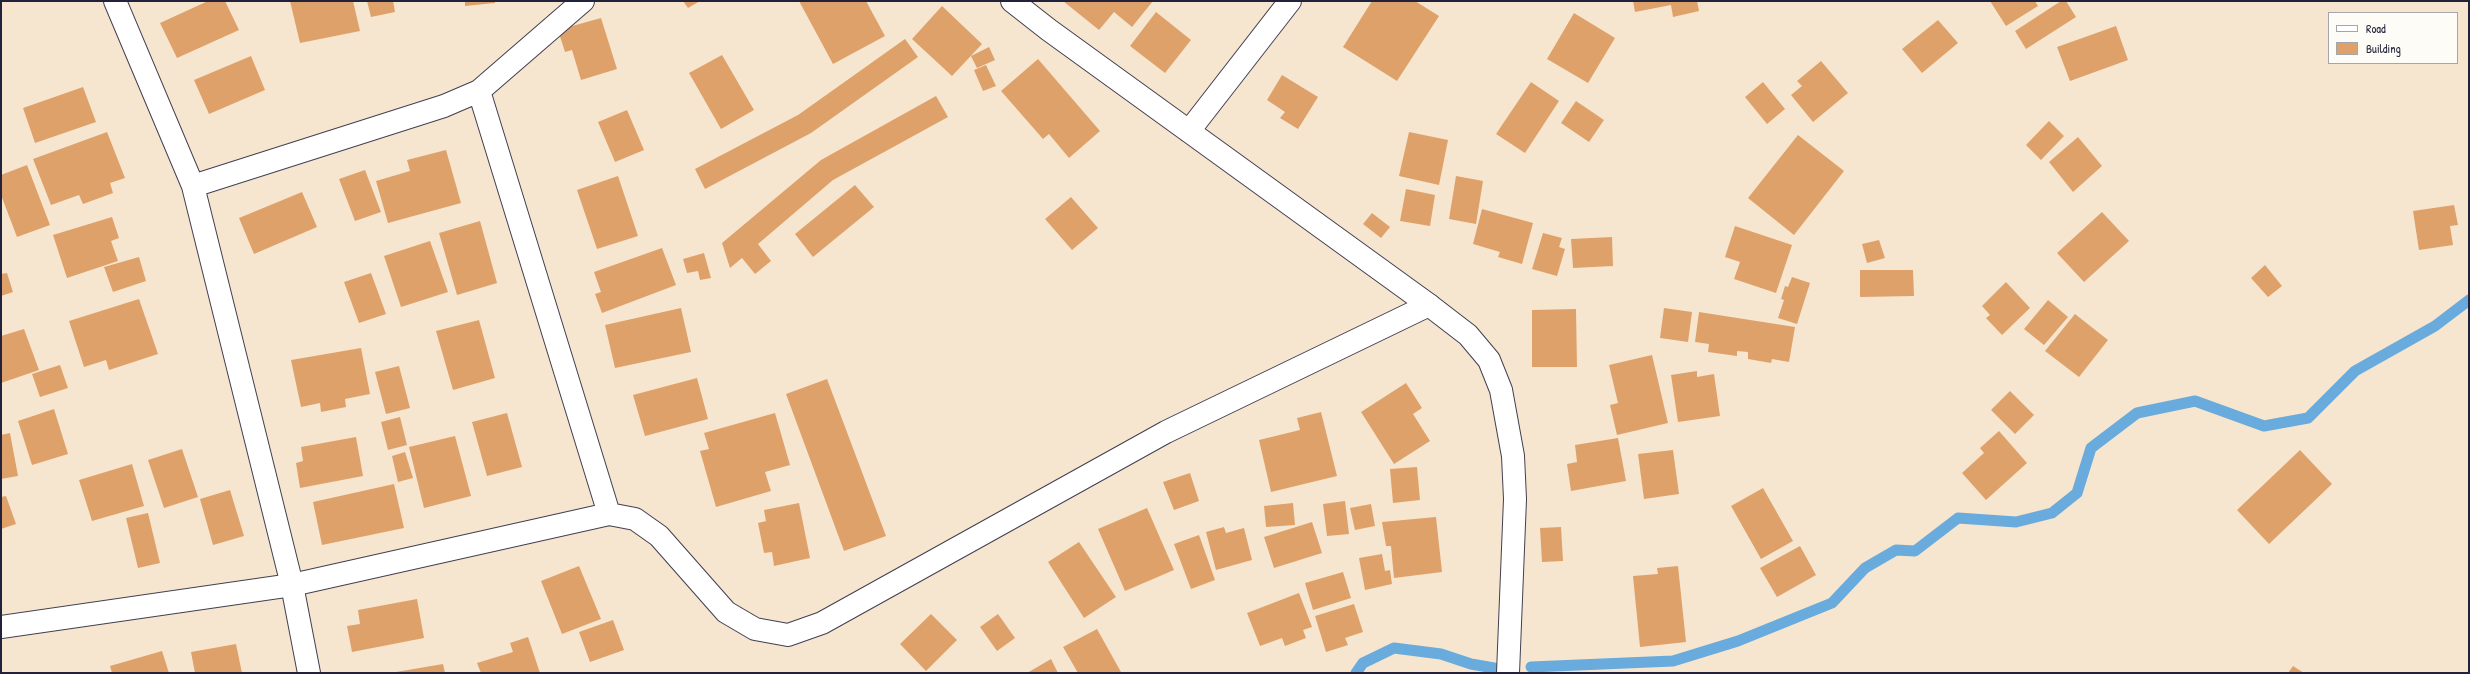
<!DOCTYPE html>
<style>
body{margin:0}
#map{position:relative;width:2470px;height:674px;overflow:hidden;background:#f6e6cf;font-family:"Patrick Hand",sans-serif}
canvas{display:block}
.frame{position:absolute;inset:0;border:2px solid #22223b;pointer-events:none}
.legend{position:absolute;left:2328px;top:12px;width:130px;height:52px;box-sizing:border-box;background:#fdfcf7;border:1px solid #a5a5ac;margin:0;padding:5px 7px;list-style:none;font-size:12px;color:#22223b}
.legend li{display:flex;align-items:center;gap:8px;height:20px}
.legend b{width:20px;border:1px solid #a5a5ac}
</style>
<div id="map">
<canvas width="2470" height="674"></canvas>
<div class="frame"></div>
<ul class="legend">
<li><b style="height:5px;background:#fff"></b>Road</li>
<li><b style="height:11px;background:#dfa16a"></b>Building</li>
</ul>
</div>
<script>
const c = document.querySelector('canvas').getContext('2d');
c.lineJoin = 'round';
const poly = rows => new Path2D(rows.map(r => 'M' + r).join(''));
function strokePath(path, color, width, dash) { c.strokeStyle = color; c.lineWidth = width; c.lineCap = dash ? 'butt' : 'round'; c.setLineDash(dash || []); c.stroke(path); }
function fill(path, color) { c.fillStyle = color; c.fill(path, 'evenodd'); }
const stream = poly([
 [1531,667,1673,661,1738,641,1832,603,1865,568,1896,550,1915,551,1958,518,2016,522,2052,513,2077,493,2091,448,2137,413,2195,401,2264,426,2308,418,2355,371,2435,326,2469,300],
 [1356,673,1363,663,1394,648,1441,654,1471,664,1494,668]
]);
const building = poly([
 [208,1,225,1,239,30,177,58,160,23],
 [290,1,353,1,360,31,300,43],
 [367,1,393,1,395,12,371,17],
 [465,1,495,1,495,3,465,6],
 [683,1,700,1,688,8],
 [799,1,866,1,885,36,833,64],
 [1063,1,1153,1,1132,27,1114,12,1099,30],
 [1372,1,1415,1,1439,16,1397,81,1343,47],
 [1633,1,1697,1,1699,11,1673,17,1671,5,1635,12],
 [1990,1,2035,1,2038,6,2006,26],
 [2061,1,2066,1,2076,17,2026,49,2015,31],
 [942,6,982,44,952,76,912,39],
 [1156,12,1191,40,1165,73,1130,46],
 [1574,13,1615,38,1588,83,1547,59],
 [601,18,617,69,581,80,572,50,565,52,558,30],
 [1938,20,1958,43,1922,73,1902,49],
 [2116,26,2128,60,2070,81,2057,47],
 [905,39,918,57,811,133,705,189,695,169,798,115],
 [989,47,995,60,977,68,971,56],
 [722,55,754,110,721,129,689,73],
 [251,56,265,90,209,114,194,80],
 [1038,59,1100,131,1069,158,1049,134,1043,139,1001,91],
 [1821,61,1848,93,1813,122,1791,95,1802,86,1797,81],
 [986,65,996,86,983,91,974,70],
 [1282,75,1318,97,1298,129,1280,118,1285,112,1267,100],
 [1531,82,1559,101,1525,153,1496,134],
 [1763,82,1785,109,1767,124,1745,97],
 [83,87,96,122,35,143,23,108],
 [936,96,948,117,833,180,758,244,771,261,755,274,742,258,730,268,722,243,821,160],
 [1576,101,1604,120,1589,142,1561,123],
 [627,110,644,150,615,162,598,122],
 [2049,121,2064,136,2041,160,2026,145],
 [107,132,125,178,110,183,113,193,83,204,79,195,51,205,33,159],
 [1409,132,1448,140,1439,185,1399,176],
 [1798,135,1844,171,1794,235,1748,198],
 [2078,137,2102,166,2073,192,2049,162],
 [446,150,461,203,388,223,376,181,410,171,407,160],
 [27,165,50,225,17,237,1,195,1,175],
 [365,170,381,212,355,221,339,179],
 [618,176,638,236,597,249,577,190],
 [1456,176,1483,181,1476,224,1449,219],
 [855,185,874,207,813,257,795,234],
 [1406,189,1435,195,1430,226,1400,221],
 [302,192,317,227,254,254,239,218],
 [1071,197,1098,228,1072,250,1045,219],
 [2454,205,2458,225,2450,226,2453,245,2419,250,2413,211],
 [1482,209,1533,223,1522,264,1498,257,1500,252,1473,244],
 [2102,212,2129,241,2084,282,2057,253],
 [1372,213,1390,227,1381,238,1363,224],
 [112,217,119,238,111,241,118,261,67,278,53,235],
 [480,221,497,283,457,295,439,233],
 [1735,226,1792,245,1776,293,1734,279,1740,262,1725,257],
 [1543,233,1562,238,1559,247,1565,249,1557,276,1532,269],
 [1612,237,1613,266,1573,268,1571,239],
 [1879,240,1885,258,1867,263,1862,244],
 [430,241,448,292,401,307,384,256],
 [662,248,676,285,602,313,595,294,601,292,594,272],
 [704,253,711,278,700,280,698,271,687,273,683,259],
 [139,257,146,281,113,292,104,267],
 [2265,265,2282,286,2268,297,2251,278],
 [1860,270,1913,270,1914,296,1860,297],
 [7,273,13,292,1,296,1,274],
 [371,273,386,314,359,323,344,282],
 [1792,277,1810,283,1797,324,1778,318,1784,300,1781,299,1785,286,1788,287],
 [2006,282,2030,308,2002,335,1986,318,1990,315,1982,306],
 [139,299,158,354,109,370,106,360,84,367,69,321],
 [2048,300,2068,317,2044,345,2024,329],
 [681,308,691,352,615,368,605,325],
 [1664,308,1692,312,1688,342,1660,338],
 [1576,309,1577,367,1532,367,1532,310],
 [1699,312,1795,327,1789,362,1772,359,1771,363,1748,359,1748,352,1737,351,1737,356,1708,352,1709,344,1695,342],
 [2075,314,2108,340,2079,377,2045,351],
 [479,320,495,378,453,390,436,331],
 [24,329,39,370,1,383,1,336],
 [361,348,370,394,345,399,346,407,321,412,320,403,301,407,291,360],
 [1652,355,1668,423,1617,435,1610,405,1618,403,1609,365],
 [60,365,68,388,40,397,32,374],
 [399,366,410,408,386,414,375,372],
 [1697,371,1697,377,1714,374,1720,416,1678,422,1671,375],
 [697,378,708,419,645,436,633,395],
 [827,379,886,536,844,551,786,394],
 [1406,383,1422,408,1413,414,1430,441,1394,464,1361,412],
 [2010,391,2034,415,2015,434,1991,410],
 [54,409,68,454,32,465,18,421],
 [1321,412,1337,476,1271,492,1259,440,1300,430,1297,418],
 [507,413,522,467,487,476,472,422],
 [775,413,790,465,765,472,771,491,716,507,700,451,709,449,704,433],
 [400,417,407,445,388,450,381,422],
 [1999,431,2027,463,1986,500,1962,473,1984,453,1980,448],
 [10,433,18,476,1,479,1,435],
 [455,436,471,496,424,508,409,447],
 [356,437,363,476,300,488,296,463,303,461,301,447],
 [1618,438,1626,481,1571,491,1567,464,1577,462,1575,445],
 [182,449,198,497,164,508,148,460],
 [1673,450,1679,494,1644,499,1638,454],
 [2300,450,2332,484,2269,544,2237,510],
 [405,452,413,478,398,482,392,456],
 [132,464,144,506,92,521,79,480],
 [1417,467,1420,500,1393,503,1390,469],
 [1190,473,1199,501,1174,510,1163,482],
 [394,484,404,528,322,545,313,502],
 [1763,488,1793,541,1761,559,1731,506],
 [230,490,244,536,213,545,200,499],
 [6,496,16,524,1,529,1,497],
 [1345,501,1349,534,1327,536,1323,504],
 [799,503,810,558,774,566,772,552,764,553,758,523,766,521,764,510],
 [1293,503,1295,525,1266,527,1264,506],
 [1371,504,1375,526,1355,530,1350,508],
 [1147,508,1174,570,1125,591,1098,529],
 [148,513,160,563,138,568,126,518],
 [1436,517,1442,572,1394,578,1391,546,1386,546,1382,522],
 [1312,522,1322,553,1274,568,1264,537],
 [1224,527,1226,533,1244,528,1252,560,1216,570,1206,532],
 [1561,527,1563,561,1542,562,1540,528],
 [1199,535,1215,580,1191,589,1174,544],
 [1079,542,1116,597,1084,618,1048,562],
 [1800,546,1816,575,1777,597,1760,568],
 [1382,554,1385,571,1390,570,1392,584,1365,590,1359,558],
 [579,566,601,619,562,634,541,581],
 [1678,566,1686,642,1640,647,1633,576,1658,574,1657,568],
 [1343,572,1351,598,1313,610,1305,583],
 [1299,593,1312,627,1303,630,1306,638,1285,646,1282,638,1260,646,1247,613],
 [417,599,424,638,352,652,347,626,360,624,358,610],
 [1354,604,1363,632,1345,638,1348,645,1326,652,1315,616],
 [931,614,957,640,926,671,900,644],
 [998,614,1015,638,997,651,980,627],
 [613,620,624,650,590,662,579,632],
 [1097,629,1121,672,1119,673,1078,673,1063,647],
 [528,637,540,673,481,673,477,663,513,652,510,643],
 [236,644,242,673,195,673,191,652],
 [162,651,169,673,112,673,110,666],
 [1051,659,1058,673,1027,673],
 [443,664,445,673,396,673,396,672],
 [2293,666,2304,673,2288,673]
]);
const minor = poly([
 [115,1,193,186,292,585,309,673],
 [479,91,609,514],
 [1189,131,1290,1],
 [193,186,444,106,479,91,583,1],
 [1,627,292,585,609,514,635,519,659,536,726,612,755,629,788,635,822,623,1166,432,1429,305]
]);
const tertiary = poly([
 [1012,1,1049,30,1429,305,1468,335,1489,360,1501,390,1513,456,1515,499,1508,673]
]);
strokePath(stream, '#69abdd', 11);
fill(building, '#dfa16a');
strokePath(minor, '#423f51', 24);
strokePath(tertiary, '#423f51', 24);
strokePath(minor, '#fff', 22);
strokePath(tertiary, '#fff', 22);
</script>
